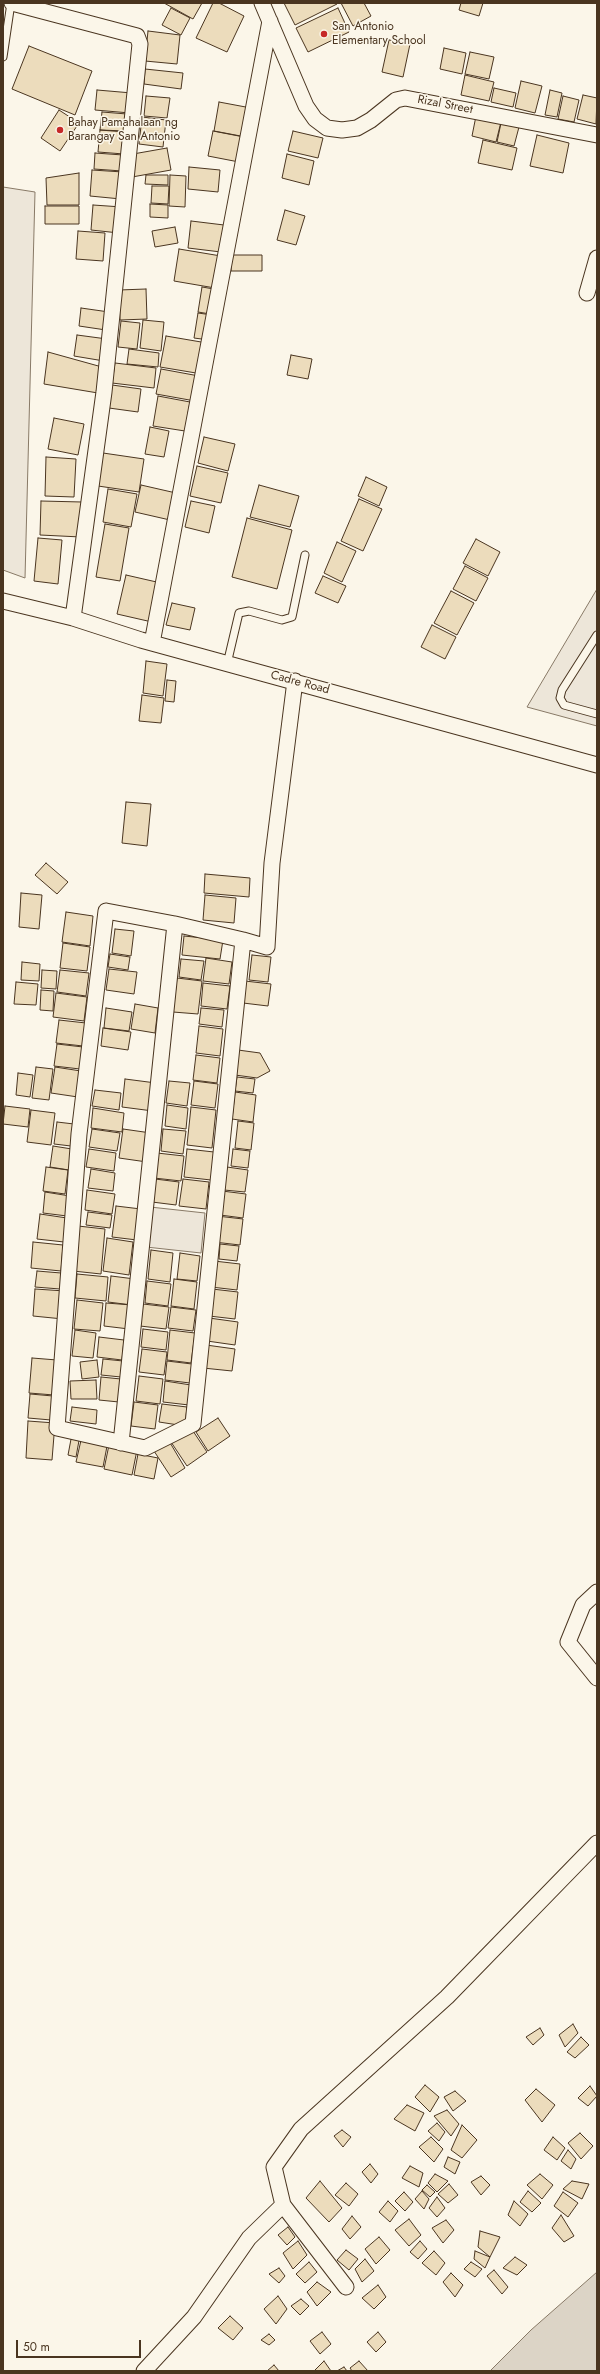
<!DOCTYPE html>
<style>
body{margin:0}
#map{position:relative;width:600px;height:2374px;overflow:hidden;background:#fbf6e9;font-family:Jost,sans-serif}
canvas{display:block}
.frame{position:absolute;inset:0;border:4px solid #4a3520;pointer-events:none}
.scale{position:absolute;left:16px;top:2340px;width:125px;height:18px;box-sizing:border-box;border:2px solid #4a3520;border-top:0;padding-left:5px;font-size:12px;line-height:14px;white-space:nowrap;color:#4a3520;-webkit-text-stroke:3px #fbf6e9;paint-order:stroke}
</style>
<div id="map">
<canvas width="600" height="2374"></canvas>
<div class="frame"></div>
<div class="scale">50 m</div>
</div>
<script>
const c = document.querySelector('canvas').getContext('2d');
c.lineJoin = 'round';
function fill(path, color) { c.fillStyle = color; c.fill(path, 'evenodd'); }
const poly = rows => new Path2D(rows.map(r => 'M' + r).join(''));
function strokePath(path, color, width, dash) { c.strokeStyle = color; c.lineWidth = width; c.lineCap = dash ? 'butt' : 'round'; c.setLineDash(dash || []); c.stroke(path); }
function write(font, color, halo, rows, align = 'center') {
  c.font = font + ' Jost,sans-serif'; c.lineWidth = 3; c.setLineDash([]); c.textBaseline = 'middle'; c.strokeStyle = halo; c.fillStyle = color; for (const [text, x, y, turn = 0] of rows) {
    c.save(); c.translate(x, y); c.rotate((+turn || 0) * Math.PI / 180); c.textAlign = isNaN(turn) ? turn : align; if (halo) c.strokeText(text, 0, 0); c.fillText(text, 0, 0); c.restore();
  }
}
const green = poly([
 [3,187,35,192,25,578,3,570,3,187],
 [597,589,597,726,527,707,597,589],
 [150,1207,205,1213,201,1253,146,1247,150,1207]
]);
const water = poly([
 [597,2272,597,2371,490,2371,531,2330,597,2272]
]);
const building = poly([
 [164,3,202,3,193,19,164,3],
 [213,3,219,3,244,16,227,52,196,38,213,3],
 [284,3,337,3,337,4,295,25,284,3],
 [341,3,364,3,371,16,353,26,341,3],
 [461,3,483,3,479,16,459,10,461,3],
 [171,8,190,18,181,35,162,25,171,8],
 [338,8,349,32,308,52,296,28,338,8],
 [148,31,180,35,177,64,145,61,148,31],
 [389,40,410,44,403,77,382,72,389,40],
 [29,46,92,71,75,115,12,89,29,46],
 [444,48,466,53,462,74,440,69,444,48],
 [470,52,494,57,489,79,465,74,470,52],
 [145,69,183,73,181,89,144,84,145,69],
 [465,75,494,82,489,101,461,95,465,75],
 [521,81,542,86,535,113,515,108,521,81],
 [494,88,516,93,513,107,491,102,494,88],
 [97,90,132,93,130,113,95,110,97,90],
 [550,90,562,93,557,117,545,115,550,90],
 [583,95,597,98,596,124,577,119,583,95],
 [146,96,170,98,167,118,144,116,146,96],
 [563,96,579,100,574,122,558,119,563,96],
 [219,102,251,108,246,137,214,131,219,102],
 [59,110,79,123,60,151,41,138,59,110],
 [102,112,127,114,126,131,100,130,102,112],
 [476,116,501,122,496,142,472,136,476,116],
 [142,117,166,120,163,147,139,144,142,117],
 [501,123,519,127,514,146,497,142,501,123],
 [100,130,125,132,124,154,98,152,100,130],
 [213,131,244,137,239,162,208,156,213,131],
 [293,131,323,138,318,158,288,151,293,131],
 [537,135,569,143,563,173,530,166,537,135],
 [483,140,517,148,512,170,478,163,483,140],
 [167,148,171,170,132,177,133,154,167,148],
 [95,153,123,155,122,171,94,169,95,153],
 [287,154,314,161,309,185,282,178,287,154],
 [189,167,220,170,218,192,188,189,189,167],
 [92,170,123,172,121,199,90,196,92,170],
 [79,173,79,205,47,205,46,178,79,173],
 [146,175,168,175,168,185,145,184,146,175],
 [170,175,186,176,185,207,169,206,170,175],
 [152,186,169,186,168,204,151,203,152,186],
 [150,204,168,205,168,218,150,217,150,204],
 [93,205,122,207,119,233,91,230,93,205],
 [45,206,79,206,79,224,45,224,45,206],
 [285,210,305,216,296,245,277,240,285,210],
 [191,221,224,225,221,252,188,248,191,221],
 [175,227,178,243,155,247,152,231,175,227],
 [78,231,105,233,103,261,76,259,78,231],
 [179,249,221,256,215,288,174,281,179,249],
 [231,255,262,255,262,271,231,271,231,255],
 [202,287,220,290,216,315,198,312,202,287],
 [146,289,147,319,120,320,119,290,146,289],
 [81,308,109,312,106,330,79,326,81,308],
 [198,313,212,315,209,340,194,338,198,313],
 [143,320,164,322,161,351,140,348,143,320],
 [121,321,140,323,137,349,118,347,121,321],
 [77,335,107,339,104,361,74,356,77,335],
 [166,336,207,343,202,374,160,367,166,336],
 [129,349,159,353,158,367,127,364,129,349],
 [48,352,102,367,98,393,44,384,48,352],
 [291,355,312,359,308,379,287,375,291,355],
 [115,363,156,368,154,388,112,383,115,363],
 [161,369,199,376,195,401,156,394,161,369],
 [112,385,141,389,138,412,109,408,112,385],
 [158,396,190,402,185,431,153,426,158,396],
 [54,418,84,424,78,455,48,449,54,418],
 [150,427,169,431,164,457,145,454,150,427],
 [204,437,235,444,228,471,198,463,204,437],
 [103,453,144,459,139,492,98,486,103,453],
 [46,457,76,459,74,497,45,496,46,457],
 [197,466,228,473,221,503,190,496,197,466],
 [366,477,387,487,379,506,358,496,366,477],
 [141,485,176,493,170,520,135,512,141,485],
 [259,485,299,496,290,527,250,517,259,485],
 [108,489,137,494,131,527,103,522,108,489],
 [359,499,382,509,363,551,341,541,359,499],
 [41,501,82,502,81,537,40,535,41,501],
 [191,501,215,506,209,533,185,527,191,501],
 [247,518,292,530,277,589,232,577,247,518],
 [105,524,129,528,120,581,96,577,105,524],
 [38,538,62,540,58,584,34,581,38,538],
 [476,539,500,552,488,576,463,563,476,539],
 [337,542,356,551,342,582,324,573,337,542],
 [465,566,488,578,476,601,453,589,465,566],
 [126,575,161,583,152,622,117,614,126,575],
 [323,576,346,586,338,603,315,593,323,576],
 [451,591,474,603,457,635,434,623,451,591],
 [172,603,195,608,190,630,166,625,172,603],
 [432,625,456,637,445,659,421,647,432,625],
 [146,661,167,664,163,696,143,693,146,661],
 [167,680,176,681,174,702,165,701,167,680],
 [142,695,164,698,161,723,139,721,142,695],
 [126,802,151,804,147,846,122,843,126,802],
 [46,863,68,882,57,894,35,875,46,863],
 [205,874,250,878,249,897,204,893,205,874],
 [21,893,42,895,39,929,19,927,21,893],
 [205,895,236,898,234,923,203,920,205,895],
 [66,912,93,916,90,946,62,942,66,912],
 [115,929,134,931,131,956,112,953,115,929],
 [184,936,223,940,220,959,182,955,184,936],
 [63,943,90,947,87,971,60,968,63,943],
 [110,954,130,957,128,970,108,967,110,954],
 [252,955,271,957,268,982,249,980,252,955],
 [206,958,232,962,229,984,203,981,206,958],
 [181,959,204,961,201,980,179,977,181,959],
 [22,962,40,964,39,981,21,980,22,962],
 [109,969,137,972,134,994,106,990,109,969],
 [42,970,57,971,56,989,41,988,42,970],
 [60,970,89,973,86,996,57,992,60,970],
 [177,978,202,981,198,1014,173,1012,177,978],
 [245,981,271,984,268,1006,243,1003,245,981],
 [16,982,38,984,36,1005,14,1004,16,982],
 [203,983,230,986,227,1009,201,1006,203,983],
 [41,990,54,991,53,1011,40,1010,41,990],
 [56,993,87,997,84,1021,53,1017,56,993],
 [135,1004,158,1008,155,1033,131,1029,135,1004],
 [106,1008,132,1012,129,1031,104,1028,106,1008],
 [201,1008,224,1010,222,1027,199,1024,201,1008],
 [59,1020,86,1023,83,1046,56,1043,59,1020],
 [199,1026,223,1029,220,1056,196,1053,199,1026],
 [103,1028,131,1032,128,1050,101,1046,103,1028],
 [57,1044,83,1047,80,1069,54,1066,57,1044],
 [238,1050,260,1053,270,1071,257,1078,235,1075,238,1050],
 [196,1055,220,1058,217,1083,193,1080,196,1055],
 [36,1067,53,1069,49,1100,32,1098,36,1067],
 [55,1067,81,1071,78,1097,51,1093,55,1067],
 [18,1073,33,1075,30,1097,16,1095,18,1073],
 [237,1077,255,1079,253,1093,235,1091,237,1077],
 [125,1079,156,1083,153,1111,122,1107,125,1079],
 [169,1081,190,1083,187,1106,166,1103,169,1081],
 [194,1081,218,1084,215,1108,191,1105,194,1081],
 [95,1090,121,1093,119,1110,92,1106,95,1090],
 [235,1092,256,1095,253,1122,232,1119,235,1092],
 [167,1105,188,1108,186,1129,165,1126,167,1105],
 [5,1106,30,1109,28,1127,3,1124,5,1106],
 [191,1107,216,1110,212,1148,187,1145,191,1107],
 [93,1108,124,1113,122,1132,91,1128,93,1108],
 [31,1110,55,1113,51,1145,27,1142,31,1110],
 [238,1121,254,1123,251,1150,235,1148,238,1121],
 [57,1122,74,1124,71,1146,54,1144,57,1122],
 [92,1129,120,1133,117,1151,89,1147,92,1129],
 [123,1129,151,1133,147,1162,119,1158,123,1129],
 [163,1129,186,1131,183,1154,161,1151,163,1129],
 [53,1146,72,1149,69,1170,50,1167,53,1146],
 [89,1149,116,1153,114,1171,86,1167,89,1149],
 [187,1149,214,1152,211,1180,184,1177,187,1149],
 [233,1149,250,1151,248,1168,231,1166,233,1149],
 [157,1153,184,1156,181,1181,154,1178,157,1153],
 [46,1167,68,1170,65,1194,43,1191,46,1167],
 [227,1167,248,1170,245,1192,224,1190,227,1167],
 [91,1169,115,1173,113,1191,88,1188,91,1169],
 [155,1179,179,1182,176,1205,152,1202,155,1179],
 [183,1179,209,1182,206,1209,179,1206,183,1179],
 [87,1190,115,1194,112,1214,85,1210,87,1190],
 [222,1191,246,1194,243,1218,220,1215,222,1191],
 [45,1192,70,1196,67,1216,43,1213,45,1192],
 [116,1206,141,1209,137,1240,112,1237,116,1206],
 [88,1212,112,1215,110,1228,86,1225,88,1212],
 [40,1214,67,1218,64,1242,37,1239,40,1214],
 [217,1216,243,1219,240,1245,214,1242,217,1216],
 [78,1226,105,1229,101,1274,73,1271,78,1226],
 [107,1238,133,1242,129,1275,103,1271,107,1238],
 [33,1242,63,1245,61,1271,31,1268,33,1242],
 [220,1244,239,1246,237,1261,219,1259,220,1244],
 [151,1250,173,1253,170,1282,148,1279,151,1250],
 [180,1253,200,1256,197,1281,177,1279,180,1253],
 [214,1261,240,1264,237,1290,211,1287,214,1261],
 [37,1271,61,1273,60,1289,35,1287,37,1271],
 [77,1274,108,1277,106,1301,75,1298,77,1274],
 [111,1276,135,1279,132,1305,108,1302,111,1276],
 [174,1279,197,1282,194,1309,171,1306,174,1279],
 [147,1281,171,1284,168,1306,145,1303,147,1281],
 [35,1289,65,1291,63,1319,33,1316,35,1289],
 [212,1289,238,1292,235,1319,209,1316,212,1289],
 [77,1300,103,1303,100,1331,74,1329,77,1300],
 [106,1303,132,1305,129,1329,104,1326,106,1303],
 [143,1304,169,1307,166,1329,140,1326,143,1304],
 [171,1307,196,1310,193,1331,168,1328,171,1307],
 [209,1318,238,1322,235,1345,207,1341,209,1318],
 [143,1329,168,1332,166,1350,141,1347,143,1329],
 [75,1330,96,1333,93,1358,72,1356,75,1330],
 [170,1330,195,1333,191,1363,167,1360,170,1330],
 [99,1337,124,1340,122,1360,97,1357,99,1337],
 [206,1345,235,1349,232,1371,203,1368,206,1345],
 [142,1349,167,1352,164,1375,139,1372,142,1349],
 [32,1358,57,1360,54,1395,29,1393,32,1358],
 [103,1359,123,1361,121,1377,101,1375,103,1359],
 [97,1360,99,1377,82,1379,80,1362,97,1360],
 [167,1361,192,1364,190,1383,165,1380,167,1361],
 [139,1376,163,1379,160,1404,136,1401,139,1376],
 [101,1377,121,1379,119,1402,99,1400,101,1377],
 [96,1380,97,1399,71,1399,70,1381,96,1380],
 [165,1381,191,1385,189,1405,163,1402,165,1381],
 [30,1394,53,1396,51,1420,28,1418,30,1394],
 [134,1402,158,1405,155,1429,131,1426,134,1402],
 [162,1404,187,1407,185,1426,159,1422,162,1404],
 [72,1407,97,1410,96,1424,70,1421,72,1407],
 [218,1418,230,1436,208,1451,196,1432,218,1418],
 [28,1421,55,1423,52,1460,26,1458,28,1421],
 [191,1428,207,1452,187,1466,171,1442,191,1428],
 [72,1434,80,1435,76,1457,68,1455,72,1434],
 [82,1436,108,1441,103,1467,76,1462,82,1436],
 [169,1441,185,1468,171,1477,154,1451,169,1441],
 [109,1445,137,1450,132,1475,104,1469,109,1445],
 [138,1454,158,1458,154,1479,134,1475,138,1454],
 [573,2024,578,2033,565,2047,559,2035,573,2024],
 [540,2028,544,2035,533,2045,526,2037,540,2028],
 [581,2037,589,2045,575,2058,567,2052,581,2037],
 [425,2085,439,2097,430,2112,415,2097,425,2085],
 [590,2086,597,2096,588,2106,578,2098,590,2086],
 [536,2089,555,2105,542,2122,525,2100,536,2089],
 [455,2091,466,2101,453,2111,444,2097,455,2091],
 [407,2105,424,2113,415,2131,394,2119,407,2105],
 [447,2110,459,2124,451,2136,434,2116,447,2110],
 [437,2123,445,2132,439,2141,428,2131,437,2123],
 [462,2125,477,2140,462,2158,451,2150,462,2125],
 [342,2130,351,2137,343,2147,334,2136,342,2130],
 [580,2133,593,2146,581,2159,568,2143,580,2133],
 [431,2137,443,2149,434,2162,419,2147,431,2137],
 [553,2137,565,2148,557,2160,544,2150,553,2137],
 [568,2150,576,2159,571,2169,561,2161,568,2150],
 [448,2157,460,2162,455,2174,444,2167,448,2157],
 [370,2164,378,2174,371,2183,362,2172,370,2164],
 [410,2166,423,2173,419,2187,402,2178,410,2166],
 [435,2174,448,2181,437,2192,428,2183,435,2174],
 [540,2174,553,2185,542,2199,527,2185,540,2174],
 [481,2176,490,2185,481,2195,471,2182,481,2176],
 [320,2181,342,2208,329,2222,306,2198,320,2181],
 [572,2181,589,2184,582,2199,563,2189,572,2181],
 [346,2183,358,2194,349,2206,335,2195,346,2183],
 [449,2184,458,2195,448,2203,438,2194,449,2184],
 [427,2185,435,2192,430,2197,422,2190,427,2185],
 [422,2191,429,2199,424,2209,415,2199,422,2191],
 [528,2191,541,2203,532,2212,520,2202,528,2191],
 [404,2192,413,2202,405,2211,395,2201,404,2192],
 [563,2192,578,2203,568,2217,554,2206,563,2192],
 [437,2197,445,2208,437,2217,429,2208,437,2197],
 [388,2201,398,2211,390,2222,379,2212,388,2201],
 [514,2201,528,2214,520,2226,508,2215,514,2201],
 [561,2215,574,2236,564,2242,552,2228,561,2215],
 [352,2216,361,2227,350,2239,342,2229,352,2216],
 [409,2219,421,2235,409,2246,395,2230,409,2219],
 [446,2220,454,2230,443,2243,432,2228,446,2220],
 [288,2227,295,2237,287,2245,278,2235,288,2227],
 [480,2231,500,2237,490,2257,478,2247,480,2231],
 [379,2237,390,2250,376,2264,365,2249,379,2237],
 [298,2241,307,2255,293,2269,283,2253,298,2241],
 [420,2241,427,2249,418,2259,410,2252,420,2241],
 [346,2250,358,2259,349,2270,337,2260,346,2250],
 [434,2251,445,2263,436,2275,422,2263,434,2251],
 [475,2251,490,2257,485,2268,474,2259,475,2251],
 [515,2257,527,2265,517,2275,503,2268,515,2257],
 [365,2259,374,2271,362,2282,355,2269,365,2259],
 [309,2262,317,2272,305,2283,296,2274,309,2262],
 [471,2262,482,2269,475,2277,464,2269,471,2262],
 [279,2268,285,2276,279,2283,269,2274,279,2268],
 [494,2270,508,2287,502,2294,487,2276,494,2270],
 [451,2273,463,2285,455,2297,443,2282,451,2273],
 [317,2282,331,2292,317,2306,307,2292,317,2282],
 [378,2285,386,2297,374,2309,362,2298,378,2285],
 [278,2296,287,2309,276,2324,264,2309,278,2296],
 [301,2299,309,2306,300,2315,291,2306,301,2299],
 [230,2316,243,2328,233,2340,218,2328,230,2316],
 [322,2332,331,2344,320,2354,310,2341,322,2332],
 [378,2332,386,2342,376,2352,367,2342,378,2332],
 [269,2334,275,2340,269,2345,261,2340,269,2334],
 [324,2361,331,2371,314,2371,324,2361],
 [359,2361,368,2371,352,2371,350,2368,359,2361],
 [274,2365,279,2371,267,2371,274,2365],
 [344,2367,347,2371,337,2371,344,2367]
]);
const lane = poly([
 [3,57,11,3],
 [597,635,562,690,560,698,564,705,597,714],
 [227,664,239,613,249,611,282,620,292,617,305,555]
]);
const street = poly([
 [12,3,137,36,140,44,104,392,73,618],
 [262,3,306,106,315,119,327,128,342,130,357,128,371,120,396,100,405,98,597,135],
 [587,293,597,258],
 [3,601,73,618,141,640,597,765],
 [152,643,270,21],
 [243,940,193,1424,145,1448,57,1428,79,1134,106,911,175,924,243,940,267,947,272,863,295,681],
 [121,1443,175,924],
 [597,1592,583,1605,568,1642,597,1678],
 [346,2287,283,2205,274,2167,301,2129,447,1997,597,1843],
 [144,2371,194,2317,249,2238,283,2205]
]);
const markers = [
 [324,34,4,"#c62828"],
 [60,130,4,"#c62828"]
];
const poiNames = [
 ["San Antonio",332,27],
 ["Elementary School",332,41],
 ["Bahay Pamahalaan ng",68,123],
 ["Barangay San Antonio",68,137]
];
const streetNames = [
 ["Rizal Street",445,105,11],
 ["Cadre Road",300,683,15]
];
fill(green, '#ede6d9');
strokePath(green, '#887966', 1);
fill(water, '#dcd4c6');
strokePath(water, '#887966', 1);
fill(building, '#ecdcbc');
strokePath(building, '#4a3520', 1);
strokePath(lane, '#4a3520', 9);
strokePath(street, '#4a3520', 17);
strokePath(lane, '#fbf6e9', 7);
strokePath(street, '#fbf6e9', 15);
for (const [x, y, r, color] of markers) { const dot = new Path2D(); dot.arc(x, y, r, 0, 2 * Math.PI); c.fillStyle = color; c.fill(dot); strokePath(dot, '#fbf6e9', 1.5); }
write('12px', '#4a3520', '#fbf6e9', poiNames, 'left');
write('12px', '#4a3520', '#fbf6e9', streetNames);
</script>
